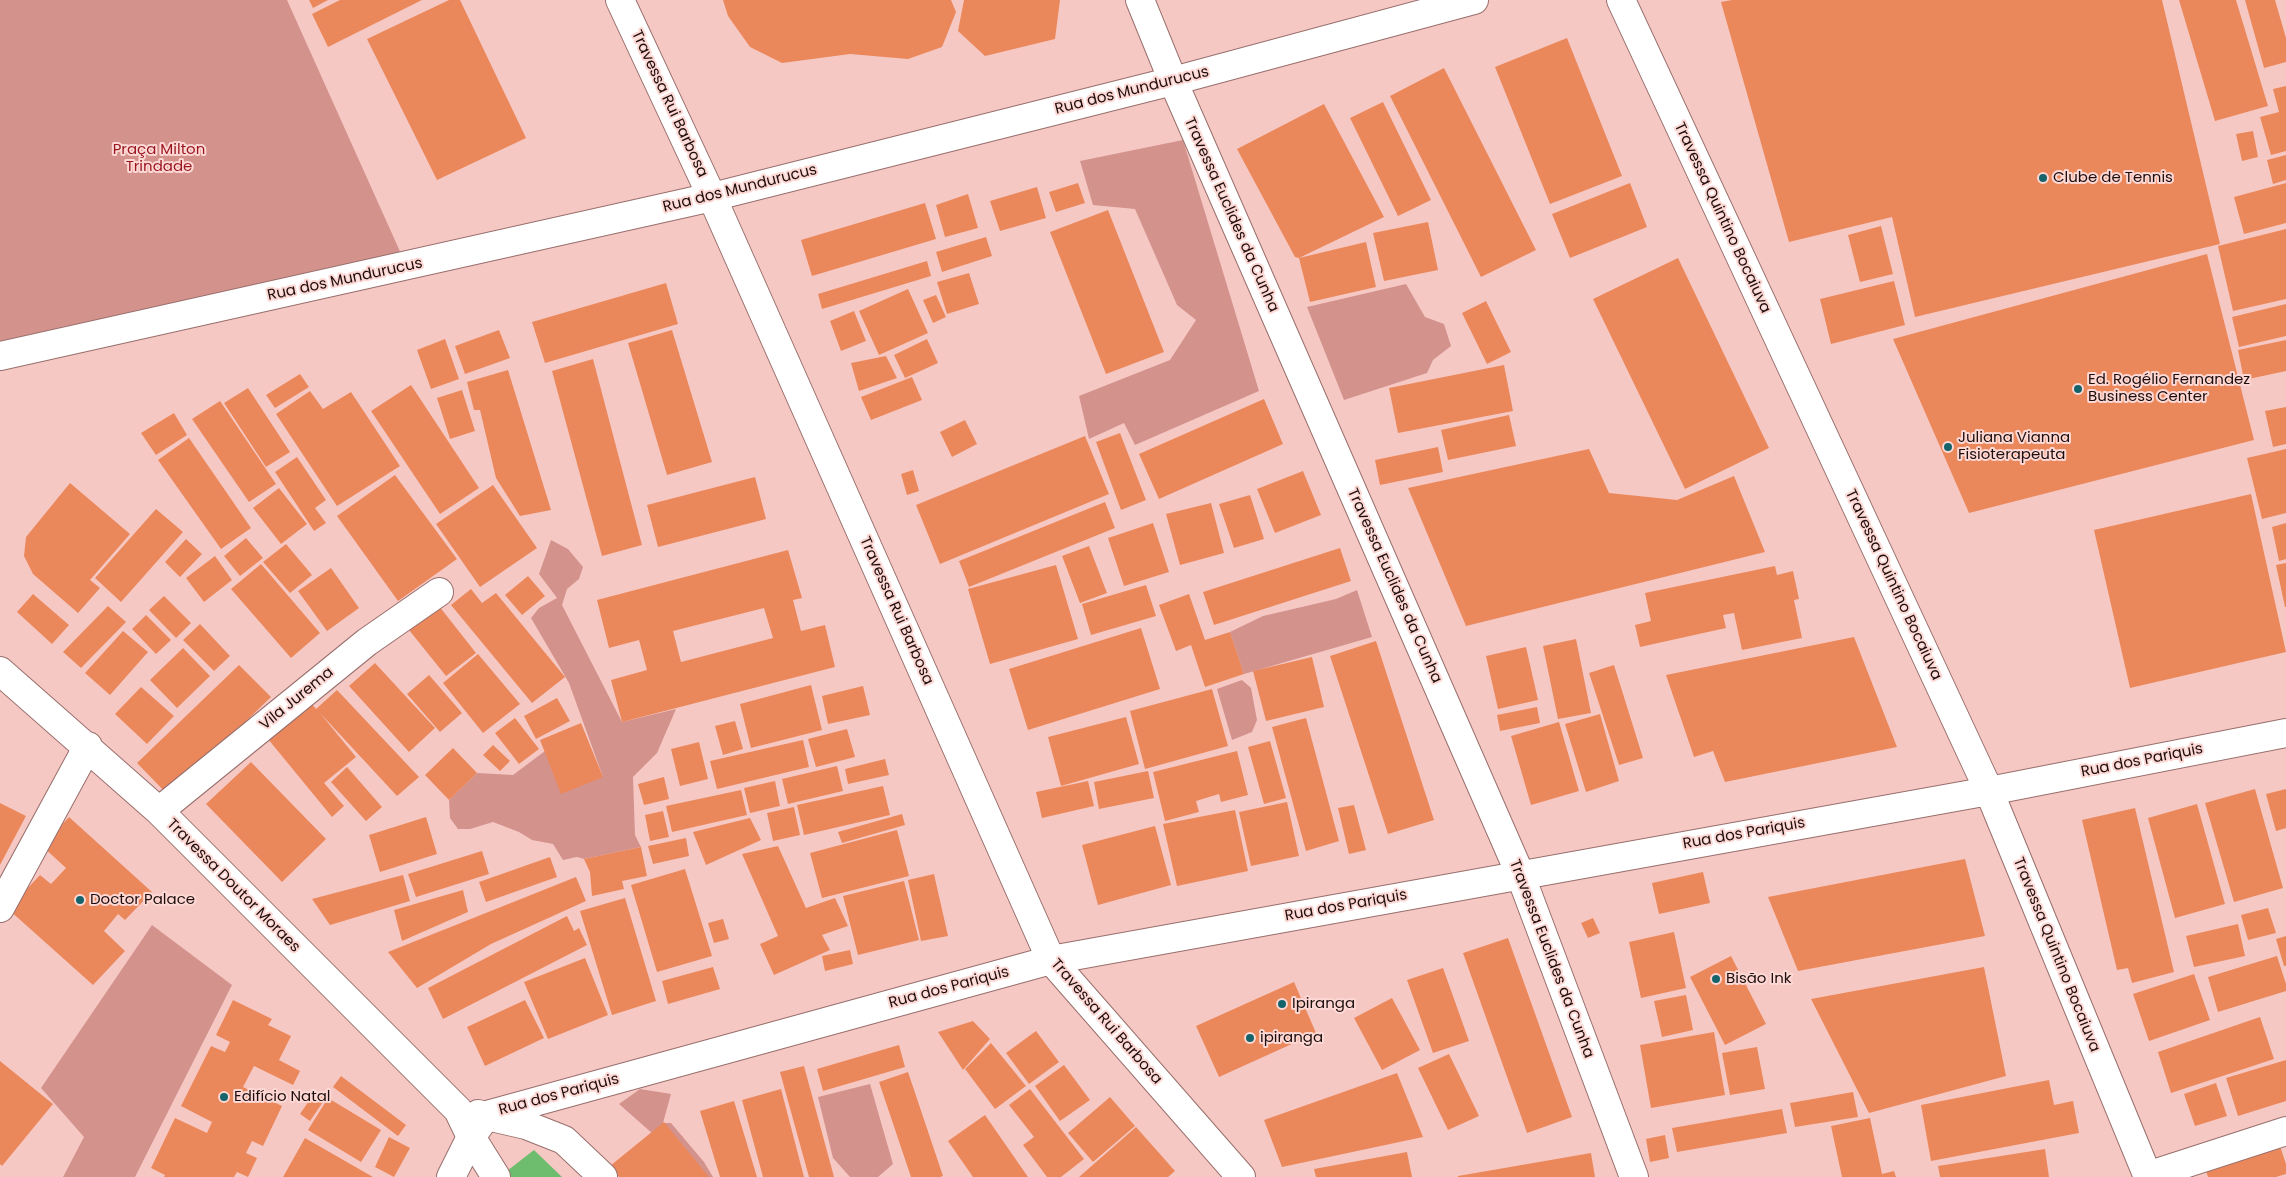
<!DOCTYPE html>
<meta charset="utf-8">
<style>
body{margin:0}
canvas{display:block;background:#f6c8c4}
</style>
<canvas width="2286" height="1177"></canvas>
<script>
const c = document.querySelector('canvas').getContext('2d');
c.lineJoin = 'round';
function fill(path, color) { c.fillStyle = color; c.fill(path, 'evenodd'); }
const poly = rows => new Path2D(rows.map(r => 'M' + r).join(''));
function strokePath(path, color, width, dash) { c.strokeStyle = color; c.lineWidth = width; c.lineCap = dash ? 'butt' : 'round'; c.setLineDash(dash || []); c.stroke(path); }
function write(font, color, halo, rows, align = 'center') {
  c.font = font + ' Poppins,sans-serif'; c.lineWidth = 4; c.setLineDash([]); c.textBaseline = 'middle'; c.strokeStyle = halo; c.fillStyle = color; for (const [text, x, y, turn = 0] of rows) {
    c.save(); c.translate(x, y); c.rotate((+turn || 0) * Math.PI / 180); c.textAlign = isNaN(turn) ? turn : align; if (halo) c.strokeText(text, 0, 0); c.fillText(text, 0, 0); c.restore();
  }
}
const green = poly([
 [0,0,287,0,407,267,0,356],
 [1183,140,1259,391,1135,445,1124,423,1089,439,1079,396,1170,360,1196,320,1177,305,1135,209,1093,205,1080,161],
 [1406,284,1425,317,1444,324,1451,346,1433,360,1427,373,1344,400,1307,307],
 [551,540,568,549,583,567,579,579,567,589,562,605,622,722,676,709,657,753,633,777,635,835,641,847,584,859,577,857,563,860,553,844,532,840,519,832,493,822,470,829,458,829,450,818,449,800,477,773,513,775,545,751,603,777,569,683,531,618,539,608,557,598,539,574],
 [1357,590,1372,637,1244,674,1230,632,1263,616,1336,599],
 [1242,680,1251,688,1257,720,1252,732,1232,740,1217,689],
 [152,925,232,985,135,1177,63,1177,84,1137,41,1088],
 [870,1084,893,1164,878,1177,850,1177,833,1158,818,1097],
 [640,1089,671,1094,663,1123,671,1123,704,1162,713,1177,682,1177,653,1134,619,1104]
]);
const water = poly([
 [534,1150,562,1177,506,1177,503,1174]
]);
const building = poly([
 [309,0,328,0,313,8],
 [340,0,422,0,328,47,312,14],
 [449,0,460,0,526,138,437,180,367,39],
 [723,0,951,0,956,12,942,47,908,59,850,54,782,63,750,47,728,16],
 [964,0,1060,0,1055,39,985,56,958,31],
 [1732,0,2162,0,2220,244,1915,317,1892,217,1789,242,1721,2],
 [2179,0,2236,0,2268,106,2215,121],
 [2245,0,2275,0,2286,38,2286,62,2264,68],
 [1567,38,1622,176,1550,204,1495,67],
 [1444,68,1536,250,1481,277,1390,96],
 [2286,86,2286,151,2271,155,2260,117,2279,112,2273,89],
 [1383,102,1431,200,1398,216,1350,118],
 [1324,104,1384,217,1299,258,1295,257,1237,149],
 [2253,131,2258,157,2242,161,2236,134],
 [2286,155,2286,180,2273,184,2267,160],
 [1078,183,1085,203,1056,212,1049,192],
 [1630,183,1647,227,1570,258,1552,214],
 [2286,183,2286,223,2244,234,2234,197],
 [1037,187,1046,218,1000,231,990,201],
 [968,194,978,228,945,237,936,205],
 [925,203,936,239,812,276,801,240],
 [1108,210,1164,352,1106,374,1050,232],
 [1428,222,1438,270,1384,281,1373,233],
 [1881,226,1893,274,1860,282,1848,235],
 [2286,229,2286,299,2233,311,2218,246],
 [986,237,992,256,942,272,936,252],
 [1366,242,1376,287,1310,302,1299,258],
 [2207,254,2254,440,1969,513,1893,339],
 [1678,258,1769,448,1685,489,1593,299],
 [927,261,931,276,822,309,818,294],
 [969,273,979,304,947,314,937,282],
 [1894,281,1905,325,1831,344,1820,299],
 [666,283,678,324,545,363,532,322],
 [908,289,928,333,879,355,859,311],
 [936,295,946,317,933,323,923,300],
 [1486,301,1511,352,1487,364,1462,313],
 [2286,304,2286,336,2239,347,2232,317],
 [854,311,866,341,841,351,830,321],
 [499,330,510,358,465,374,455,346],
 [672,330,712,462,667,475,628,343],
 [445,339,459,379,431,389,417,350],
 [927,339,938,363,905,378,894,355],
 [2286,340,2286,371,2244,380,2238,350],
 [886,356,897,378,859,391,851,363],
 [593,359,642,545,602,556,552,371],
 [1504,365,1513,411,1398,433,1389,388],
 [508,370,551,510,520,516,496,478,480,410,474,410,467,382],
 [300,374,309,387,275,408,266,395],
 [912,377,922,400,871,420,861,397],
 [411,385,479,488,440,514,371,411],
 [248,388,290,452,266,467,224,403],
 [462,390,475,431,450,439,437,398],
 [310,391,323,409,351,392,400,466,337,506,276,414],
 [1264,399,1283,444,1159,499,1139,454],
 [220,401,276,484,249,502,192,419],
 [2286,407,2286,444,2273,447,2265,411],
 [174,413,187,435,156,455,141,433],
 [1509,415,1516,446,1448,460,1441,430],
 [965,420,977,444,952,457,940,432],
 [1120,433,1146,500,1121,510,1096,442],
 [1085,436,1109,494,940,564,916,505],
 [189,438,251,528,221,549,158,460],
 [1438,447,1443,472,1380,485,1375,460],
 [1589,449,1609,493,1677,500,1734,476,1765,552,1466,626,1408,488],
 [2286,449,2286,513,2262,519,2247,458],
 [297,457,326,500,315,508,326,523,314,531,275,472],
 [913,470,919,491,907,495,901,474],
 [1303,471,1321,515,1275,533,1257,489],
 [395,475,457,559,398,601,337,516],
 [755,477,766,519,658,547,647,505],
 [70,483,130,534,90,580,100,588,78,613,33,574,24,556,26,537],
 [493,485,537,548,480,587,436,524],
 [279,488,307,524,281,544,253,508],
 [2251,494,2286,652,2130,688,2094,530],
 [1250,495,1264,539,1234,548,1219,504],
 [1105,502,1115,528,969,587,959,561],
 [1211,503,1224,553,1180,565,1166,514],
 [156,509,183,532,121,602,95,578],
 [1153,523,1169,572,1124,586,1108,538],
 [2286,523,2286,559,2279,561,2272,527],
 [246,538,263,558,240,576,224,556],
 [186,539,202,554,180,577,165,562],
 [286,544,312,575,290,593,263,562],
 [1089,546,1107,593,1080,603,1062,556],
 [1340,548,1351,581,1214,625,1203,592],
 [788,550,802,598,793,600,801,631,825,625,835,667,622,722,611,680,647,670,639,640,609,648,597,600],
 [764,608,773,638,681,662,673,631],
 [215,556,232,580,204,602,186,578],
 [2286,563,2286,607,2285,607,2276,565],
 [261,564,320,633,291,658,231,589],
 [1056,565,1078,639,990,664,968,589],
 [1775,566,1777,575,1793,571,1799,599,1794,600,1802,638,1742,650,1734,613,1723,615,1726,628,1640,647,1635,625,1651,621,1645,593],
 [331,568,359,608,327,631,298,591],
 [528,576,545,596,522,615,505,595],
 [1146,585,1156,616,1091,635,1082,604],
 [471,589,482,603,496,593,565,677,532,703,451,605],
 [33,594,69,625,52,644,17,612],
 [1189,594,1205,640,1230,632,1244,674,1205,687,1191,645,1176,651,1159,605],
 [164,596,191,623,176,638,149,610],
 [108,606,126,622,81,668,63,652],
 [439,606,476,653,446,676,409,630],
 [146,615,171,640,156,654,132,629],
 [200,624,230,656,214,671,183,640],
 [1141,628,1160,689,1028,730,1009,669],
 [123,631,148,652,110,695,85,673],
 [1854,637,1897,747,1725,782,1713,751,1694,757,1666,675],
 [1576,639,1591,713,1558,719,1543,646],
 [1376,641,1434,820,1388,834,1330,656],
 [1526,647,1538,700,1498,709,1486,656],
 [183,648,210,676,177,708,150,680],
 [478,654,520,704,483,733,443,683],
 [1312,657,1324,707,1266,721,1253,671],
 [375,663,435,728,409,752,349,686],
 [239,665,271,697,169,796,137,763],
 [1614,665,1643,758,1619,765,1589,673],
 [429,675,462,713,440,732,407,694],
 [811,685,822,730,751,748,740,704],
 [863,686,870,715,828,724,822,696],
 [141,687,174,716,147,744,115,714],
 [1212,689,1228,746,1145,769,1130,711],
 [337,690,419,777,397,796,320,713,356,757,324,783,344,806,332,817,268,739,311,703,316,709],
 [557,698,570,721,536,739,524,716],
 [1537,707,1540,723,1500,731,1497,715],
 [1600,714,1619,781,1586,792,1565,724],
 [1126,717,1139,764,1061,786,1048,737],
 [515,718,539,749,519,764,495,733],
 [1306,718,1339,841,1306,851,1272,727],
 [735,721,743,749,723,755,715,726],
 [1559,722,1579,791,1531,805,1511,736],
 [581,723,603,777,561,794,540,740],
 [847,729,855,757,816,767,808,739],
 [803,740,809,767,717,789,710,761],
 [1270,741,1286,798,1264,804,1248,747],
 [699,742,708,779,680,786,671,749],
 [493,745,510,761,500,771,483,755],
 [453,748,477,773,449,800,425,775],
 [1237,751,1248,795,1221,802,1219,794,1196,801,1199,812,1165,821,1153,772],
 [885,759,889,775,848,784,845,769],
 [251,762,326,839,282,882,206,804],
 [837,766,843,791,788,804,782,779],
 [347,767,382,807,366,821,331,782],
 [1148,771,1154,798,1099,809,1094,782],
 [664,777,669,799,644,805,638,784],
 [775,781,780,806,750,813,744,788],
 [1088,781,1094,806,1042,818,1036,792],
 [883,786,890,815,804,835,797,805],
 [2255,789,2283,888,2234,902,2205,803],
 [2286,789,2286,828,2276,831,2266,794],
 [741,790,747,815,672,832,666,806],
 [1287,802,1299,856,1251,866,1239,812],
 [0,803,26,816,0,865],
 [2197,804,2225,904,2175,918,2148,818],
 [1354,805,1366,850,1349,854,1338,808],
 [794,807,800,835,773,841,767,813],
 [2135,808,2174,972,2132,983,2128,968,2117,970,2082,820],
 [1235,810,1248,871,1177,886,1163,824],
 [663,811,669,837,650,841,645,815],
 [902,814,905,825,842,843,838,832],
 [69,817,152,892,125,920,118,914,104,931,125,951,93,985,8,909,40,875,51,884,66,868,42,846],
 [426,817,437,854,380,872,369,835],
 [750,818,761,840,706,865,693,832],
 [1155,826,1171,885,1098,905,1082,845],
 [897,830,909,876,822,898,810,853],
 [686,838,689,856,653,864,648,846],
 [778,846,806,908,835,898,848,926,822,935,830,950,774,975,760,944,778,936,742,854],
 [641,847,647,876,622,881,624,889,592,896,590,872,584,859],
 [482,851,489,874,416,897,408,874],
 [550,857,557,877,486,902,479,882],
 [1965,859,1985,936,1798,971,1768,897],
 [685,869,712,956,657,972,631,885],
 [1703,872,1710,903,1659,914,1652,883],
 [934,874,948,936,921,941,908,880],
 [403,875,410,901,330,925,312,899],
 [576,877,586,901,491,944,417,988,388,952],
 [904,881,919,940,858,955,843,896],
 [463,890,468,912,402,941,394,910],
 [625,898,656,1001,612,1015,580,911],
 [2268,908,2276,933,2248,940,2241,915],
 [567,916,574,931,579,928,587,945,443,1019,428,988],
 [1593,918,1600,933,1588,938,1581,923],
 [723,919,729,939,714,943,708,923],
 [2238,924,2245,956,2194,967,2186,936],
 [1674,932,1686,988,1641,998,1629,942],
 [2286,936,2286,966,2284,966,2276,939],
 [1508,938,1572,1117,1527,1133,1463,953],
 [850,950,853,964,825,971,822,956],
 [1731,956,1766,1024,1725,1045,1690,977],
 [2277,956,2286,984,2286,991,2218,1012,2208,977],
 [585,958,608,1015,548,1039,524,982],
 [713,967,720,989,668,1004,662,981],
 [1984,967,2006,1076,1869,1113,1811,999],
 [1443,968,1469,1041,1433,1053,1407,980],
 [2194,974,2210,1020,2149,1041,2133,994],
 [1294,982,1316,1033,1219,1077,1196,1026],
 [1686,995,1693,1030,1662,1037,1654,1001],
 [1392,998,1420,1050,1382,1070,1354,1018],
 [233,1000,272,1019,268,1025,291,1036,279,1060,300,1071,293,1085,254,1066,243,1087,282,1106,263,1146,252,1141,246,1153,257,1158,248,1177,237,1172,234,1177,164,1177,165,1175,151,1168,175,1118,207,1133,212,1122,181,1106,211,1046,225,1052,230,1042,216,1035],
 [525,1000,544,1038,485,1066,467,1027],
 [2260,1017,2274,1059,2171,1093,2158,1052],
 [973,1021,990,1039,963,1070,938,1032],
 [1036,1031,1059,1062,1029,1084,1006,1053],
 [1714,1032,1725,1095,1651,1108,1640,1045],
 [991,1043,1026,1086,995,1109,965,1069],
 [899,1045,905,1067,823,1091,817,1069],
 [1757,1047,1765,1089,1730,1095,1722,1053],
 [1449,1054,1479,1116,1448,1130,1418,1068],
 [2286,1060,2286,1101,2238,1116,2226,1078],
 [0,1061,53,1104,2,1166,0,1164],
 [1064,1065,1090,1100,1060,1121,1035,1086],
 [804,1066,834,1177,809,1177,780,1072],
 [908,1072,943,1176,940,1177,911,1177,879,1082],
 [1397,1073,1423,1137,1282,1167,1264,1120],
 [341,1076,406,1125,398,1136,333,1087],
 [2049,1080,2054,1105,2073,1101,2079,1133,1931,1161,1921,1105],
 [2216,1083,2227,1116,2195,1126,2184,1094],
 [781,1089,804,1177,763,1177,742,1100],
 [1030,1089,1084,1159,1061,1177,1047,1177,1023,1145,1034,1137,1009,1105],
 [315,1092,325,1099,310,1121,300,1114],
 [1853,1092,1858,1117,1795,1127,1790,1103],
 [1110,1097,1135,1126,1093,1162,1068,1133],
 [328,1098,381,1130,361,1162,308,1130],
 [734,1101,757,1177,720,1177,700,1111],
 [1782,1109,1787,1133,1677,1152,1672,1128],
 [985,1115,1028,1177,973,1177,948,1141],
 [1870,1118,1882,1174,1894,1171,1896,1177,1842,1177,1831,1126],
 [664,1122,709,1177,619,1177,610,1166],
 [1136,1127,1175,1171,1168,1177,1079,1177],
 [1665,1135,1669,1158,1650,1162,1646,1139],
 [389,1137,410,1148,394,1177,375,1167],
 [305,1138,373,1177,283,1177],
 [2279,1143,2286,1164,2286,1174,2276,1177,2208,1177,2205,1168],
 [2045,1149,2049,1177,1940,1177,1938,1166],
 [1407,1152,1412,1177,1316,1177,1314,1169],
 [1591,1153,1595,1177,1458,1177,1458,1176]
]);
const street = poly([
 [620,0,712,197,1051,960,1241,1177],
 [1140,0,1173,81,1520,874,1634,1177],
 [0,671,159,811,458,1110,471,1137,496,1177],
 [159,811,367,642,439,592],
 [0,908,88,746],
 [478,1114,526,1125,564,1140,603,1177],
 [2147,1176,2286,1131]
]);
const secondary = poly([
 [1621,0,1989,791,2148,1177],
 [0,356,712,197,1173,81,1474,0],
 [451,1177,471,1137,487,1115,1051,960,1989,791,2286,733]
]);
const markers = [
 [2043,178,5,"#16646b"],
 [2078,389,5,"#16646b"],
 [1948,447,5,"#16646b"],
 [80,900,5,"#16646b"],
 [1716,979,5,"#16646b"],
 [1282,1004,5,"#16646b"],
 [1250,1038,5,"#16646b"],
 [224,1097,5,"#16646b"]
];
const streetNames = [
 ["Rua dos Mundurucus",1132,91,-14],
 ["Travessa Rui Barbosa",669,104,65],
 ["Rua dos Mundurucus",740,189,-14],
 ["Travessa Euclides da Cunha",1231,215,66],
 ["Travessa Quintino Bocaiuva",1722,218,65],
 ["Rua dos Mundurucus",345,280,-12],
 ["Travessa Quintino Bocaiuva",1893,585,65],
 ["Travessa Euclides da Cunha",1394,586,66],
 ["Travessa Rui Barbosa",896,611,66],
 ["Vila Jurema",297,699,-39],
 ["Rua dos Pariquis",2142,761,-11],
 ["Rua dos Pariquis",1744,834,-10],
 ["Travessa Doutor Moraes",233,886,45],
 ["Rua dos Pariquis",1346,906,-10],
 ["Travessa Quintino Bocaiuva",2056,955,68],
 ["Travessa Euclides da Cunha",1551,959,69],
 ["Rua dos Pariquis",949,988,-15],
 ["Travessa Rui Barbosa",1106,1022,49],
 ["Rua dos Pariquis",559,1095,-15]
];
const parkNames = [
 ["Praça Milton",159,150],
 ["Trindade",159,167]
];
const poiNames = [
 ["Clube de Tennis",2053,178],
 ["Ed. Rogélio Fernandez",2088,380],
 ["Business Center",2088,397],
 ["Juliana Vianna",1958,438],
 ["Fisioterapeuta",1958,455],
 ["Doctor Palace",90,900],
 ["Bisão Ink",1726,979],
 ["Ipiranga",1292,1004],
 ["ipiranga",1260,1038],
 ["Edifício Natal",234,1097]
];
fill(green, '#d4928d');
fill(water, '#6ebd6f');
fill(building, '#eb885b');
strokePath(street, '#986f6c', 30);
strokePath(secondary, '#986f6c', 30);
strokePath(street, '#fff', 28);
strokePath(secondary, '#fff', 28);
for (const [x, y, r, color] of markers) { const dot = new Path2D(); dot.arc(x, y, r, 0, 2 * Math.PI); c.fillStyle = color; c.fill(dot); strokePath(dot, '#fdd8d4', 2); }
write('15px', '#1d0e0d', '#fdd8d4', streetNames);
write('15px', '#99151f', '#fdd8d4', parkNames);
write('15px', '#1d0e0d', '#fdd8d4', poiNames, 'left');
</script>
